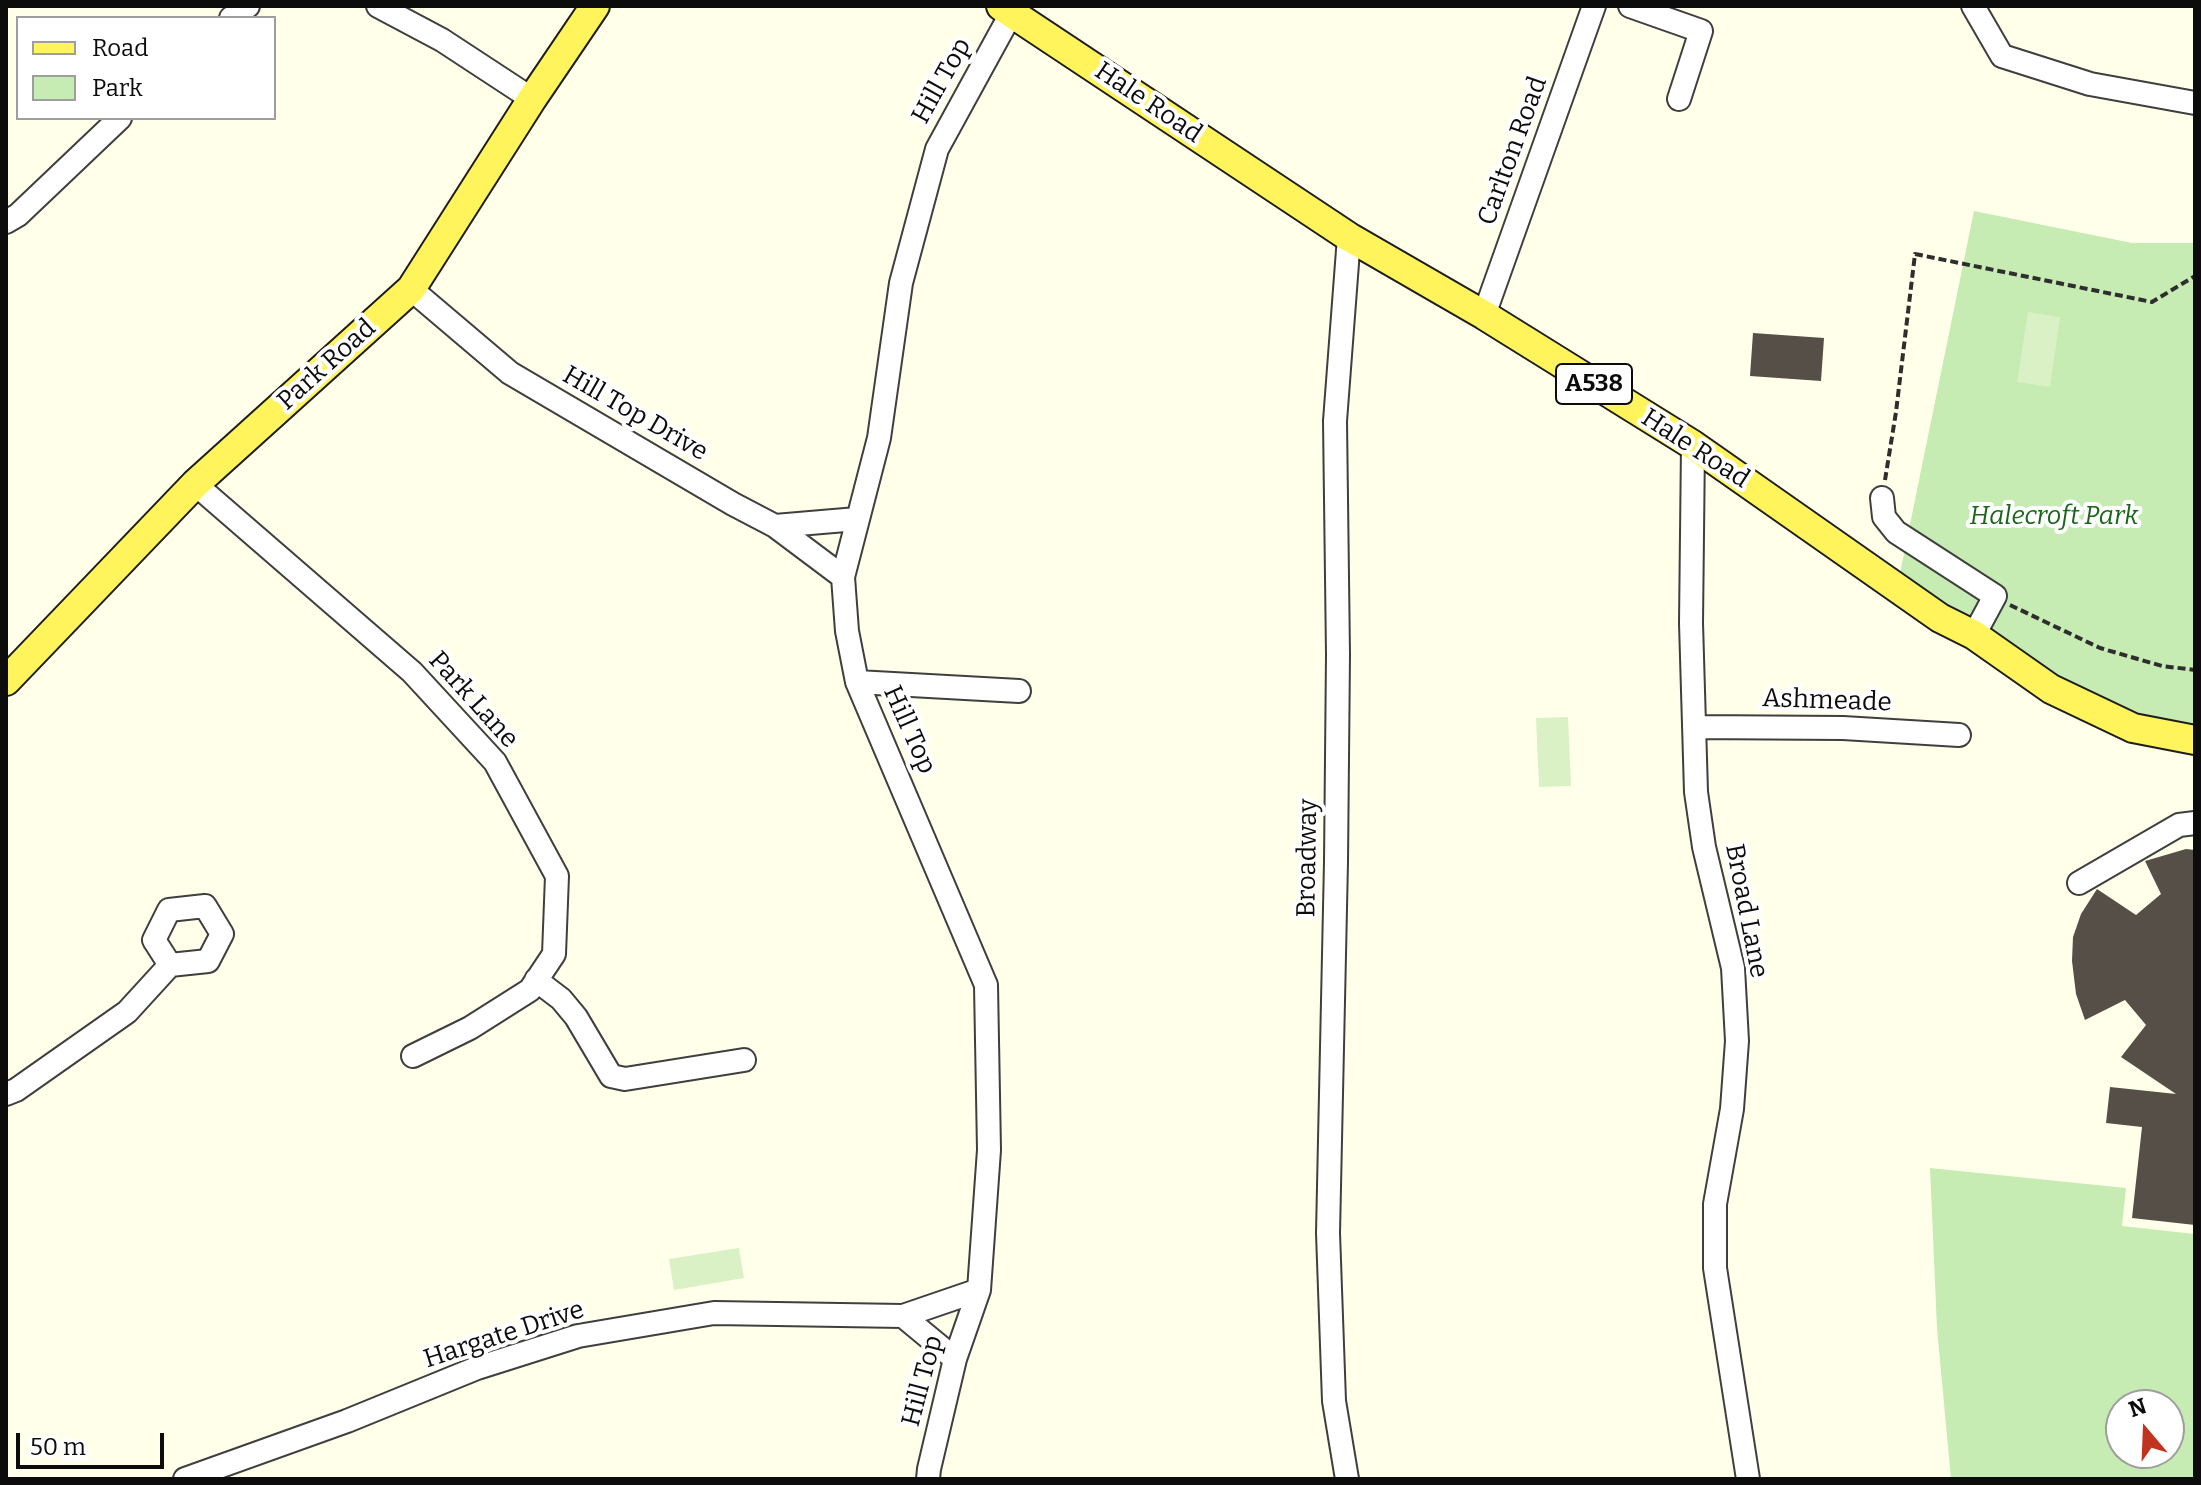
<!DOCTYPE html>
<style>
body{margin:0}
#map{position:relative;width:2201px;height:1485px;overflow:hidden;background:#ffffea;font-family:Bitter,serif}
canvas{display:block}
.frame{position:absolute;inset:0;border:8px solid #0c0c0c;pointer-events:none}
.legend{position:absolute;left:16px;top:16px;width:260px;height:104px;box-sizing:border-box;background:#fff;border:2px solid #9e9e9e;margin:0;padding:10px 14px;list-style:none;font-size:24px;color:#0c0c0c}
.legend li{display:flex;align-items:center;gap:16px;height:40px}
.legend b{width:40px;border:2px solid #9e9e9e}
.north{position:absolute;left:2105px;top:1389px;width:80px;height:80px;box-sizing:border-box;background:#fff;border:2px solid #9e9e9e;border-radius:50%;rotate:341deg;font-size:22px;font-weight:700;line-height:32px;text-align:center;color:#0c0c0c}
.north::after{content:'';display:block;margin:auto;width:28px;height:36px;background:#c1331e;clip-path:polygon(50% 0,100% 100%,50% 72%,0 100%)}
.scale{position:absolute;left:16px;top:1433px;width:148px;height:36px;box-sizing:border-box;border:4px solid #0c0c0c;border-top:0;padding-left:10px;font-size:24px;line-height:28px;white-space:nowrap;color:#0c0c0c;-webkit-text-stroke:6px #fff;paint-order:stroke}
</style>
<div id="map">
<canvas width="2201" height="1485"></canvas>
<div class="frame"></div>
<ul class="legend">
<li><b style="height:10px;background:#fff45b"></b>Road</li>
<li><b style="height:22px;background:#c6ebb3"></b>Park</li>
</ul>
<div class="north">N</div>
<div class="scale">50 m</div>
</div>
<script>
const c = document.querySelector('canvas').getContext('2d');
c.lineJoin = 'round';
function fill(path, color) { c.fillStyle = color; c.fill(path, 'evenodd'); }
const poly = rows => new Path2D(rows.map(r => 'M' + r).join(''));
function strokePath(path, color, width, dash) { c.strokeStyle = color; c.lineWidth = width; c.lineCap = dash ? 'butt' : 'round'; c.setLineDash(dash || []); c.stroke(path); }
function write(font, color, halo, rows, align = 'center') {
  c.font = font + ' Bitter,serif'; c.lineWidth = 8; c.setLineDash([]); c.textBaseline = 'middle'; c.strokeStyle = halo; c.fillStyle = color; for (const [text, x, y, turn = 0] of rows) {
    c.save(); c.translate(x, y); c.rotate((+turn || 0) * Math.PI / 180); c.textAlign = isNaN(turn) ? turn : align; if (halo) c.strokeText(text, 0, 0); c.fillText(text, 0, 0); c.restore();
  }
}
const green = poly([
 [1974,211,2132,243,2195,243,2195,740,2133,728,1897,588],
 [1930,1168,2126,1188,2122,1226,2195,1234,2195,1479,1951,1479,1937,1328],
 [2121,1405,2169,1405,2169,1453,2121,1453]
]);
const pitch = poly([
 [2028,312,2060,317,2050,387,2017,382],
 [1568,717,1571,786,1539,787,1536,718],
 [739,1248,744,1278,674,1290,669,1259]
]);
const building = poly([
 [1753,333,1824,338,1821,381,1750,376],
 [2186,849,2195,850,2195,1225,2132,1218,2142,1127,2106,1123,2110,1087,2176,1094,2121,1057,2146,1025,2125,1000,2085,1020,2076,994,2072,961,2073,937,2081,914,2097,889,2136,915,2161,894,2145,861]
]);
const path = poly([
 [1885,480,1896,412,1915,254,2152,302,2195,276],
 [2010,605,2100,648,2162,666,2195,670]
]);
const minor = poly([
 [378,6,442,40,532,99],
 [1630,6,1701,31,1679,99],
 [1973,6,2002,56,2090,84,2195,103],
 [231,18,248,6],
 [6,222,18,215,120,118],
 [411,289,510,373,733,504,775,526,857,519],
 [1484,315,1594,6],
 [1693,445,1691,623,1696,792,1704,847,1733,968,1737,1041,1732,1109,1715,1204,1715,1268,1748,1479],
 [195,484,412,672,495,762,557,876,554,954,530,990,470,1028,413,1056],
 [1882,498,1884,517,1896,532,1995,596,1974,635],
 [775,526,843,577],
 [857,682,1019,691],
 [1694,727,1843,728,1959,735],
 [2079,883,2179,825,2195,823],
 [536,980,561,999,576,1017,611,1076,625,1079,744,1060],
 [6,1094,16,1090,127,1012,170,965,208,961,222,934,205,906,169,910,154,940,170,965],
 [903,1316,955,1359],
 [185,1479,347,1421,477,1368,578,1336,714,1313,903,1316,979,1290],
 [928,1479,929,1469,955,1359,979,1290,989,1150,986,985,857,682,847,631,843,577,879,438,901,283,937,149,1012,12],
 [1347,1479,1334,1401,1328,1233,1336,862,1338,655,1335,421,1349,237]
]);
const major = poly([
 [1001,6,1349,237,1484,315,1693,445,1940,618,1974,635,2051,689,2133,728,2195,740],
 [6,681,195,484,411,289,532,99,595,6]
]);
const shields = [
 [1594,384,76]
];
const shieldNames = [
 ["A538",1594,384]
];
const streetNames = [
 ["Hill Top",942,81,-61],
 ["Hale Road",1148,103,34],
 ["Carlton Road",1513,151,-70],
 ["Park Road",327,365,-42],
 ["Hill Top Drive",635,414,30],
 ["Hale Road",1695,449,33],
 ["Park Lane",473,700,48],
 ["Ashmeade",1827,701,2],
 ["Hill Top",909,730,66],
 ["Broadway",1308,858,-89],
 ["Broad Lane",1746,911,79],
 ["Hargate Drive",504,1335,-18],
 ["Hill Top",923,1381,-75]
];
const parkNames = [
 ["Halecroft Park",2054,517]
];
fill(green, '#c6ebb3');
fill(pitch, '#daf1c5');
fill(building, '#554f48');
strokePath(minor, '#3f3f3f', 26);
strokePath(major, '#1d1d1d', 32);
strokePath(path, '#2e2e2e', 4, [8, 4]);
strokePath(minor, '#fff', 22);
strokePath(major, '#fff45b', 28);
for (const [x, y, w] of shields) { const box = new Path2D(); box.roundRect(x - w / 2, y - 20, w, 40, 6); c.fillStyle = '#fff'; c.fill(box); strokePath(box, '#0c0c0c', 2); }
write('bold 24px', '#0c0c0c', null, shieldNames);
write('26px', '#0c0c0c', '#fff', streetNames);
write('italic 26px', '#1c661a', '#fff', parkNames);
</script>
